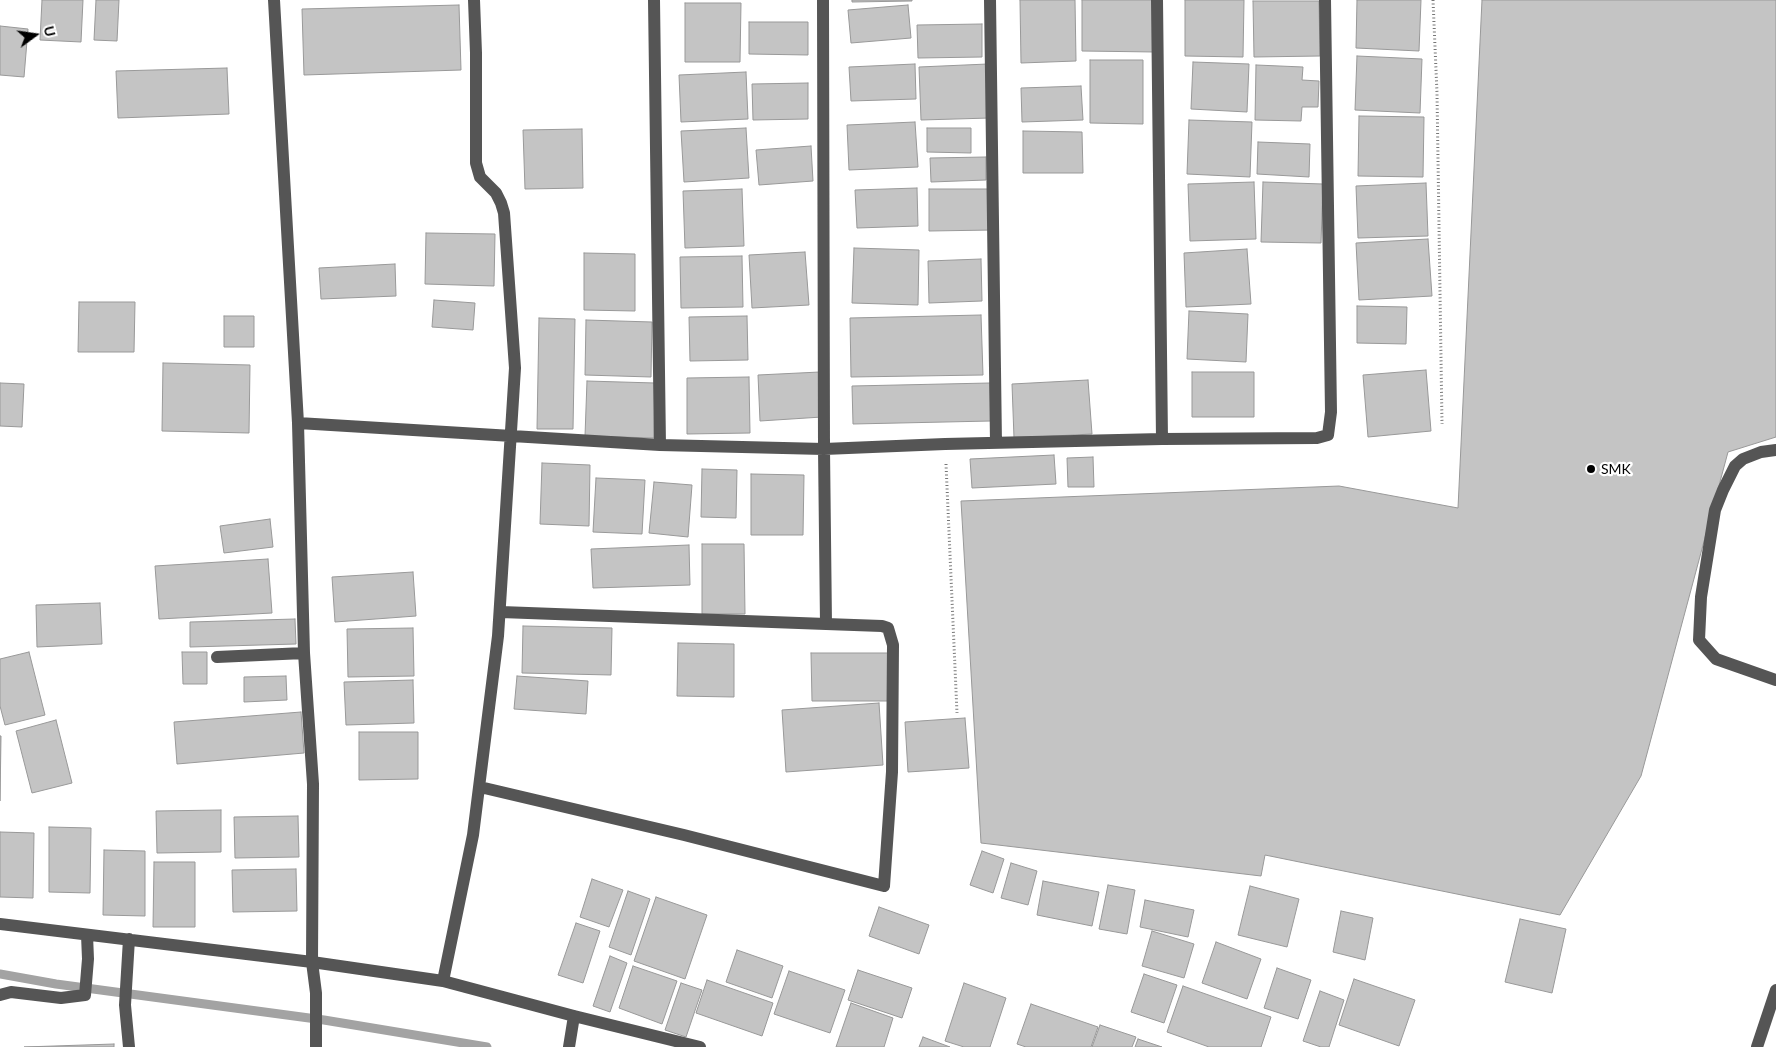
<!DOCTYPE html>
<style>
body{margin:0}
#map{position:relative;width:1776px;height:1047px;overflow:hidden;background:#fff;font-family:Lato,sans-serif}
canvas{display:block}
.north{position:absolute;left:10px;top:10px;width:50px;height:50px;-webkit-text-stroke:4px #fff;paint-order:stroke;rotate:76deg;font-size:14px;font-weight:700;line-height:20px;text-align:center;color:#000}
.north::after{content:'';display:block;margin:auto;width:18px;height:22px;background:#000;clip-path:polygon(50% 0,100% 100%,50% 72%,0 100%)}
</style>
<div id="map">
<canvas width="1776" height="1047"></canvas>
<div class="north">U</div>
</div>
<script>
const c = document.querySelector('canvas').getContext('2d');
c.lineJoin = 'round';
const poly = rows => new Path2D(rows.map(r => 'M' + r).join(''));
function strokePath(path, color, width, dash) { c.strokeStyle = color; c.lineWidth = width; c.lineCap = dash ? 'butt' : 'round'; c.setLineDash(dash || []); c.stroke(path); }
function fill(path, color) { c.fillStyle = color; c.fill(path, 'evenodd'); }
function write(font, color, halo, rows, align = 'center') {
  c.font = font + ' Lato,sans-serif'; c.lineWidth = 4.5; c.setLineDash([]); c.textBaseline = 'middle'; c.strokeStyle = halo; c.fillStyle = color; for (const [text, x, y, turn = 0] of rows) {
    c.save(); c.translate(x, y); c.rotate((+turn || 0) * Math.PI / 180); c.textAlign = isNaN(turn) ? turn : align; if (halo) c.strokeText(text, 0, 0); c.fillText(text, 0, 0); c.restore();
  }
}
const stream = poly([
 [0,974,56,984,324,1020,487,1047]
]);
const building = poly([
 [42,0,83,0,81,42,40,40,42,0],
 [96,0,119,0,117,41,94,40,96,0],
 [852,0,912,0,912,1,852,2,852,0],
 [1020,0,1075,0,1076,61,1021,63,1020,0],
 [1082,0,1155,0,1155,52,1082,51,1082,0],
 [1185,0,1244,0,1243,57,1185,56,1185,0],
 [1357,0,1421,0,1419,51,1356,48,1357,0],
 [1482,0,1776,0,1776,437,1728,452,1641,776,1560,915,1265,855,1261,876,981,843,961,501,1339,486,1458,508,1482,0],
 [1253,1,1319,1,1320,56,1254,57,1253,1],
 [685,3,741,3,740,62,685,62,685,3],
 [459,5,461,70,304,75,302,9,459,5],
 [908,5,911,38,851,43,848,10,908,5],
 [749,22,808,22,808,55,749,54,749,22],
 [982,24,982,57,918,58,917,25,982,24],
 [0,26,28,29,24,77,0,75,0,26],
 [1357,56,1422,59,1420,113,1355,110,1357,56],
 [1090,60,1143,60,1143,124,1090,123,1090,60],
 [1193,62,1249,64,1247,112,1191,109,1193,62],
 [915,64,916,99,851,101,849,67,915,64],
 [988,64,990,118,921,120,919,67,988,64],
 [1256,65,1303,67,1302,80,1319,81,1318,107,1302,107,1301,121,1255,120,1256,65],
 [227,68,229,114,118,118,116,71,227,68],
 [746,72,748,119,681,122,679,75,746,72],
 [808,83,808,119,753,120,752,84,808,83],
 [1081,86,1083,120,1022,122,1021,88,1081,86],
 [1359,116,1424,117,1423,177,1358,176,1359,116],
 [1189,120,1252,122,1250,177,1187,174,1189,120],
 [915,122,918,167,849,170,847,125,915,122],
 [746,128,749,178,684,182,681,131,746,128],
 [927,128,971,128,971,153,927,152,927,128],
 [582,129,583,188,525,189,523,130,582,129],
 [1023,131,1082,132,1083,173,1023,173,1023,131],
 [1258,142,1310,144,1309,177,1257,174,1258,142],
 [811,146,813,181,759,185,756,150,811,146],
 [986,157,986,180,931,182,930,158,986,157],
 [1254,182,1256,239,1190,241,1188,184,1254,182],
 [1263,182,1323,184,1321,243,1261,242,1263,182],
 [1426,183,1428,236,1358,238,1356,186,1426,183],
 [917,188,918,226,857,228,855,190,917,188],
 [742,189,744,246,685,248,683,191,742,189],
 [929,189,993,189,993,230,929,231,929,189],
 [426,233,495,234,494,286,425,284,426,233],
 [1428,239,1432,296,1359,300,1356,243,1428,239],
 [854,248,919,250,918,305,852,303,854,248],
 [1247,249,1251,304,1186,307,1184,253,1247,249],
 [805,252,809,305,752,308,749,255,805,252],
 [584,253,635,254,635,311,584,310,584,253],
 [742,256,743,307,681,308,680,257,742,256],
 [981,259,982,301,929,303,928,261,981,259],
 [395,264,396,296,321,299,319,268,395,264],
 [434,300,475,303,473,330,432,327,434,300],
 [79,302,135,302,134,352,78,352,79,302],
 [1357,306,1407,307,1406,344,1357,343,1357,306],
 [1189,311,1248,314,1246,362,1187,359,1189,311],
 [981,315,983,375,851,377,850,318,981,315],
 [224,316,254,316,254,347,224,347,224,316],
 [747,316,748,360,690,361,689,317,747,316],
 [539,318,575,319,573,429,537,429,539,318],
 [586,320,652,322,651,377,585,375,586,320],
 [163,363,250,365,249,433,162,431,163,363],
 [1426,370,1431,431,1368,437,1363,375,1426,370],
 [820,372,822,417,760,421,758,375,820,372],
 [1192,372,1254,372,1254,417,1192,417,1192,372],
 [749,377,750,433,687,434,687,378,749,377],
 [1088,380,1092,434,1014,438,1012,384,1088,380],
 [587,381,655,383,654,438,585,436,587,381],
 [0,383,24,384,22,427,0,426,0,383],
 [990,383,991,421,853,424,852,386,990,383],
 [1054,455,1056,484,972,488,970,459,1054,455],
 [1093,457,1094,487,1068,487,1067,458,1093,457],
 [542,463,590,465,589,526,540,524,542,463],
 [702,469,737,470,736,518,701,517,702,469],
 [751,474,804,475,803,535,751,535,751,474],
 [596,478,645,480,642,534,593,532,596,478],
 [654,482,692,485,688,537,649,533,654,482],
 [270,519,273,547,224,553,220,526,270,519],
 [702,544,744,544,745,614,702,614,702,544],
 [689,545,690,585,593,588,591,549,689,545],
 [268,559,272,613,159,619,155,566,268,559],
 [413,572,416,616,335,622,332,577,413,572],
 [100,603,102,644,37,647,36,605,100,603],
 [295,619,296,644,190,647,190,622,295,619],
 [523,626,612,628,611,675,522,673,523,626],
 [413,628,414,676,348,677,347,629,413,628],
 [678,643,734,644,734,697,677,696,678,643],
 [29,652,45,715,5,725,0,706,0,659,29,652],
 [182,652,207,652,207,684,183,684,182,652],
 [811,653,890,653,890,701,812,701,811,653],
 [286,676,287,700,244,702,244,677,286,676],
 [517,676,588,681,586,714,514,709,517,676],
 [413,680,414,723,346,725,344,682,413,680],
 [879,703,883,765,786,772,782,710,879,703],
 [301,712,304,753,177,764,174,722,301,712],
 [965,718,969,768,908,772,905,722,965,718],
 [56,720,72,783,32,793,16,731,56,720],
 [359,732,418,732,418,779,359,780,359,732],
 [0,736,1,736,0,801,0,736],
 [221,810,221,852,157,853,156,811,221,810],
 [298,816,299,857,235,858,234,817,298,816],
 [49,827,91,828,90,893,49,892,49,827],
 [0,832,34,833,33,898,0,897,0,832],
 [104,850,145,851,145,916,103,915,104,850],
 [982,851,1004,859,993,893,970,885,982,851],
 [154,862,195,862,195,927,153,927,154,862],
 [1011,863,1037,871,1028,905,1001,898,1011,863],
 [296,869,297,911,233,912,232,870,296,869],
 [592,879,623,890,609,927,580,917,592,879],
 [1043,881,1099,892,1092,926,1037,915,1043,881],
 [1108,885,1135,890,1127,934,1099,929,1108,885],
 [1250,886,1299,899,1287,947,1238,935,1250,886],
 [628,891,650,899,631,955,609,947,628,891],
 [656,897,707,915,685,979,634,961,656,897],
 [1145,900,1194,910,1188,937,1140,927,1145,900],
 [879,907,929,925,919,954,869,936,879,907],
 [1341,911,1373,918,1365,960,1333,952,1341,911],
 [1520,919,1566,929,1552,993,1505,982,1520,919],
 [576,923,600,931,583,983,558,975,576,923],
 [1152,931,1194,944,1184,978,1142,966,1152,931],
 [1216,942,1261,959,1247,999,1202,983,1216,942],
 [737,950,783,966,772,998,726,982,737,950],
 [610,956,627,963,610,1012,593,1006,610,956],
 [633,966,677,981,662,1024,619,1008,633,966],
 [1277,968,1311,980,1298,1019,1264,1008,1277,968],
 [858,970,912,988,902,1018,848,1000,858,970],
 [789,971,845,990,830,1033,774,1014,789,971],
 [1144,974,1177,985,1164,1023,1131,1012,1144,974],
 [1354,979,1415,1000,1399,1046,1339,1025,1354,979],
 [707,980,773,1003,762,1036,696,1013,707,980],
 [681,983,702,990,686,1037,665,1030,681,983],
 [964,983,1006,998,990,1047,964,1047,945,1041,964,983],
 [1183,986,1271,1017,1261,1047,1209,1047,1167,1032,1183,986],
 [1320,991,1344,1000,1329,1047,1321,1047,1303,1041,1320,991],
 [851,1003,893,1018,884,1047,836,1047,851,1003],
 [1031,1004,1098,1027,1091,1047,1026,1047,1017,1044,1031,1004],
 [1100,1025,1136,1037,1132,1047,1092,1047,1100,1025],
 [923,1037,950,1047,919,1047,923,1037],
 [1138,1039,1162,1047,1135,1047,1138,1039],
 [114,1044,114,1047,24,1047,114,1044]
]);
const path = poly([
 [1433,0,1437,93,1442,424],
 [946,464,957,713]
]);
const minor = poly([
 [274,0,298,423,304,653,313,784,312,962,316,993,316,1047],
 [654,0,660,445],
 [823,0,824,449,826,624],
 [990,0,996,443],
 [1157,0,1162,439],
 [298,423,660,445,824,449,945,444,1162,439,1317,438,1328,435,1331,412,1325,0],
 [1776,450,1761,452,1743,459,1735,466,1723,490,1715,510,1701,597,1699,640,1716,659,1776,680],
 [217,657,304,653],
 [480,787,684,835,884,886,892,772,893,645,888,628,882,626,826,624,501,612],
 [0,924,312,962,443,981,574,1016,700,1047],
 [129,939,125,1005,129,1047],
 [443,981,473,835,498,636,515,368,504,213,501,203,496,193,480,177,476,163,476,53,474,0],
 [0,995,11,992,61,998,85,995,88,959,87,935],
 [569,1047,574,1016],
 [1757,1047,1776,990]
]);
const markers = [
 [1591,469,5,"#000"]
];
const poiNames = [
 ["SMK",1601,469]
];
strokePath(stream, '#a3a3a3', 9);
fill(building, '#c4c4c4');
strokePath(building, '#999', 1);
strokePath(path, '#777', 3, [1, 2.5]);
strokePath(minor, '#555', 12);
for (const [x, y, r, color] of markers) { const dot = new Path2D(); dot.arc(x, y, r, 0, 2 * Math.PI); c.fillStyle = color; c.fill(dot); strokePath(dot, '#fff', 2); }
write('14px', '#000', '#fff', poiNames, 'left');
</script>
